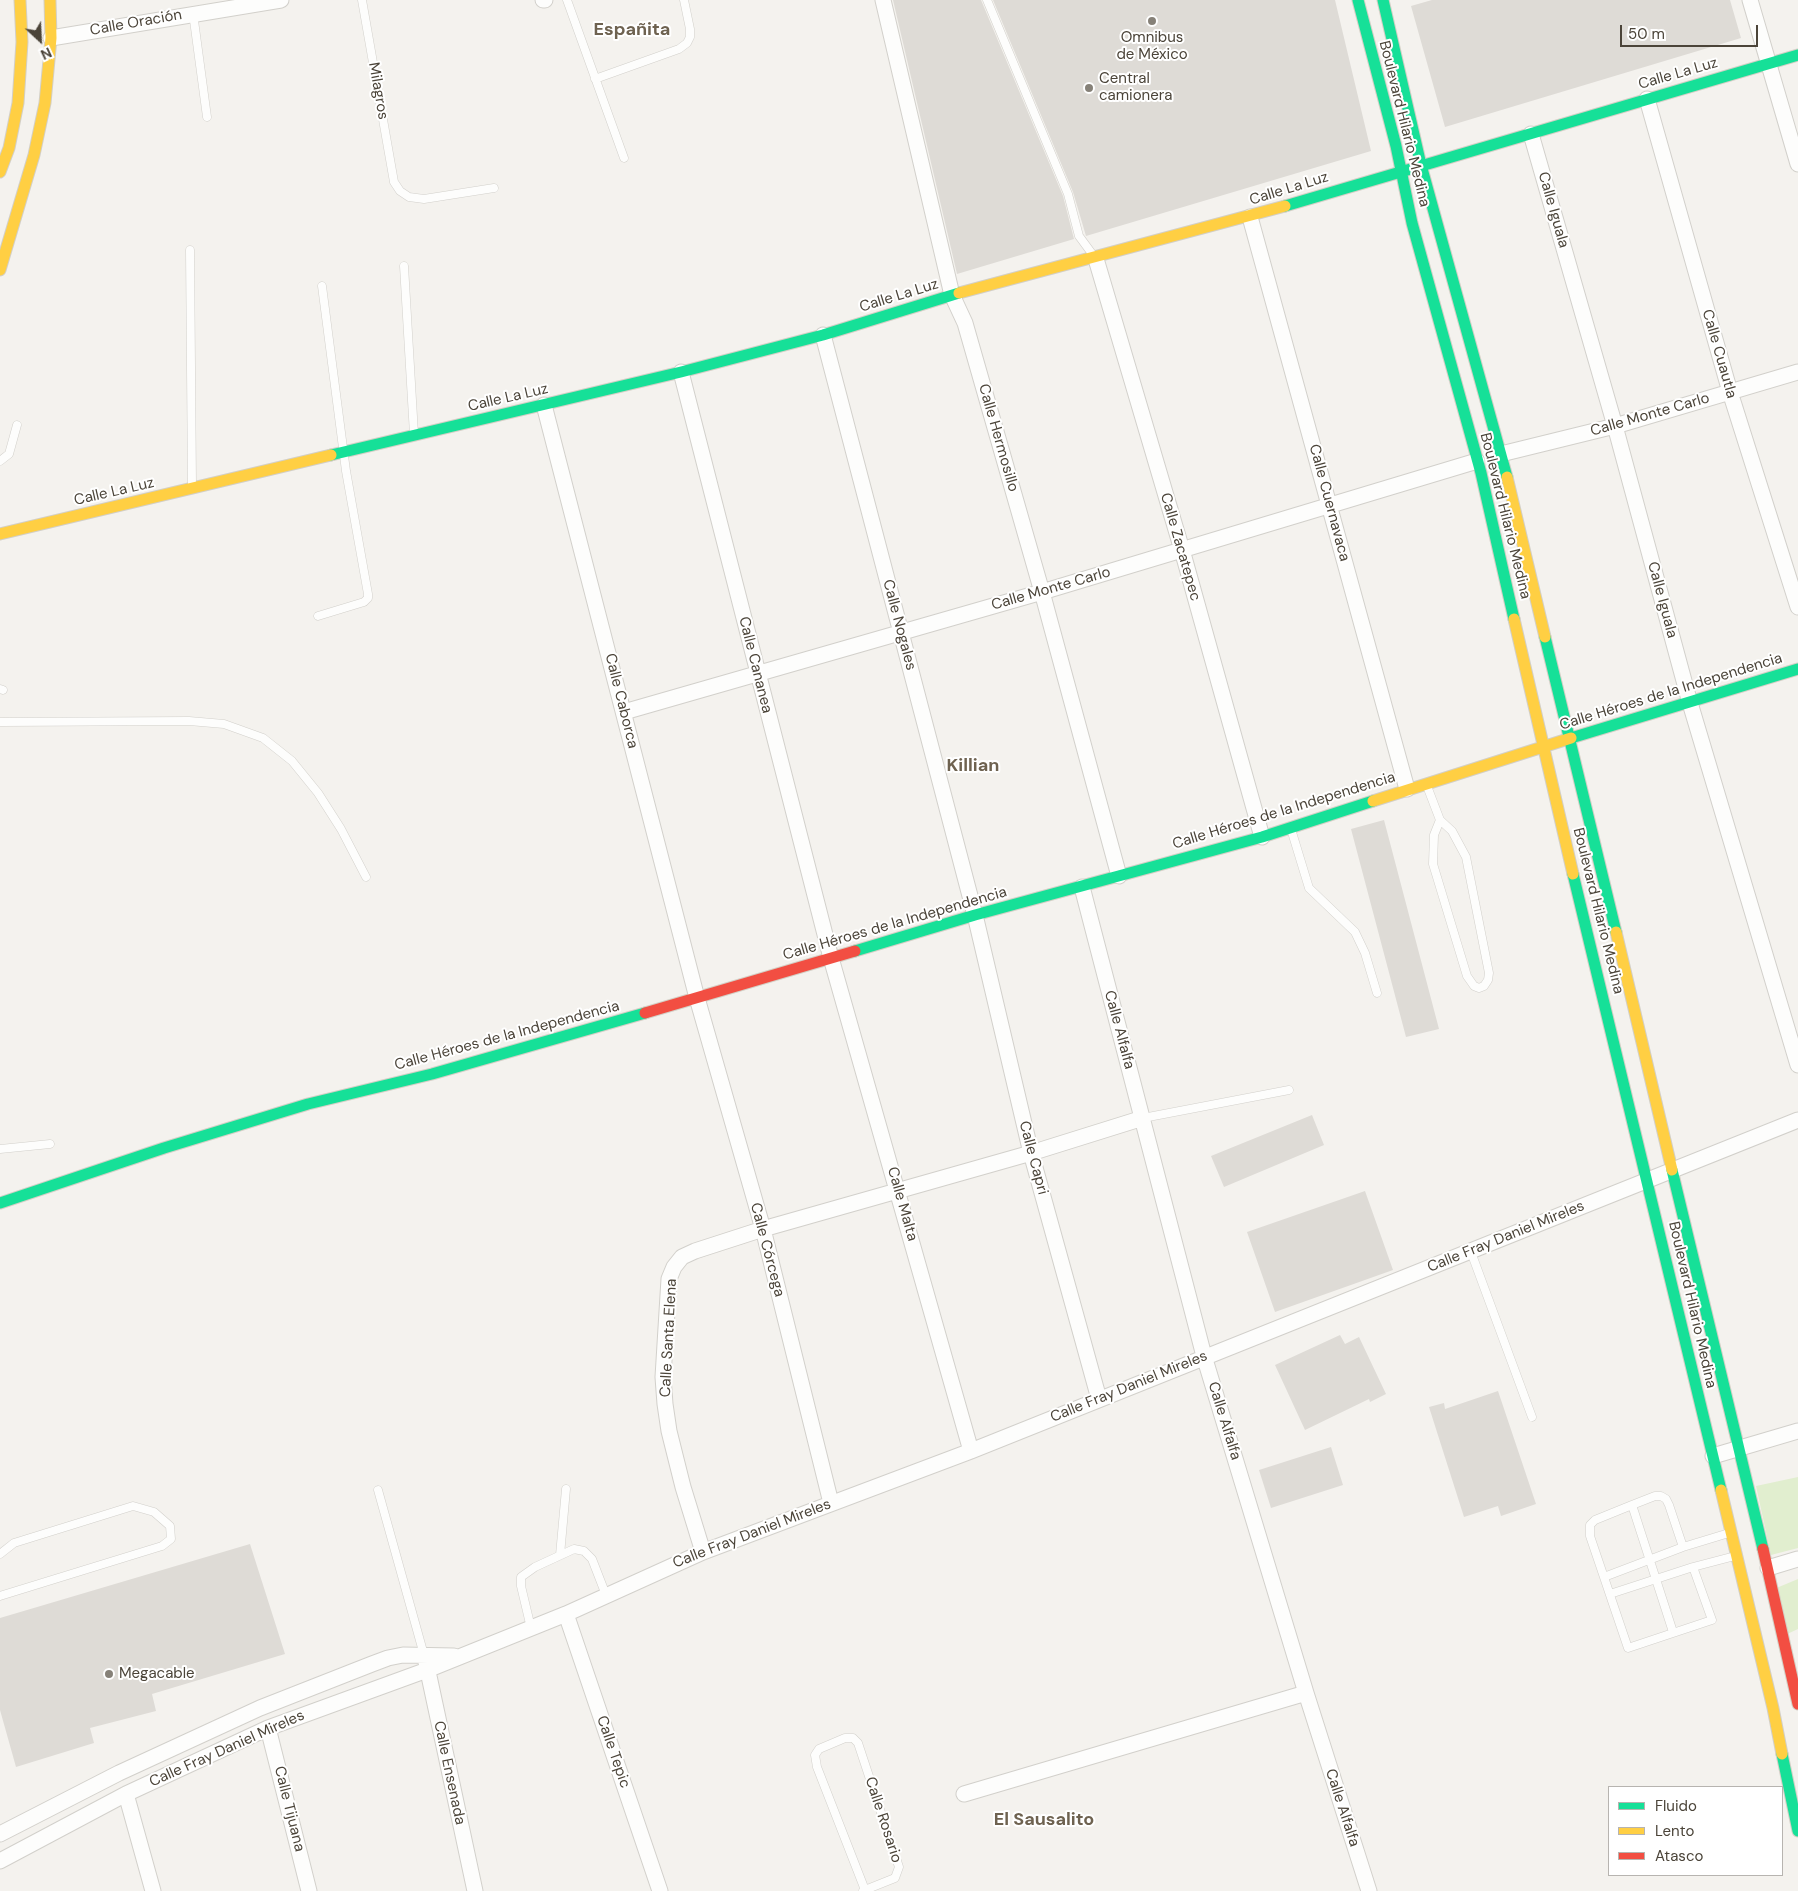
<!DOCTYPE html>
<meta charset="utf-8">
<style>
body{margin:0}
#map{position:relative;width:1798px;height:1891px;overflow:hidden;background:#f4f2ee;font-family:"DM Sans",sans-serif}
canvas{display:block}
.legend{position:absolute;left:1608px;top:1786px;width:175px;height:90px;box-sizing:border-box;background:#fff;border:1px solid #b7b4b0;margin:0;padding:6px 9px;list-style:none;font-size:15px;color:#4b4439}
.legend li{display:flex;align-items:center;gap:10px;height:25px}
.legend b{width:25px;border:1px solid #b7b4b0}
.north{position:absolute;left:15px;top:15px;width:50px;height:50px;-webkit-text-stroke:4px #fff;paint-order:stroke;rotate:155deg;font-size:14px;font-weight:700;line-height:20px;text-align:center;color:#4b4439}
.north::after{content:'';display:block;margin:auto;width:18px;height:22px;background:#4b4439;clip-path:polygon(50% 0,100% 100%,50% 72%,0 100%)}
.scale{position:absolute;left:1620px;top:25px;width:138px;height:22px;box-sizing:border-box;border:2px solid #4b4439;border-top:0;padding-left:6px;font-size:15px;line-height:18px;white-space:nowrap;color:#4b4439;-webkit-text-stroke:4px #fff;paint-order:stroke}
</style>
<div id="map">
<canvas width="1798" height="1891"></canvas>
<ul class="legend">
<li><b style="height:6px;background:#16e098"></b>Fluido</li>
<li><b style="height:6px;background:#ffcf43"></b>Lento</li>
<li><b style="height:6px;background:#f24e42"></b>Atasco</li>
</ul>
<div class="north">N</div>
<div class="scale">50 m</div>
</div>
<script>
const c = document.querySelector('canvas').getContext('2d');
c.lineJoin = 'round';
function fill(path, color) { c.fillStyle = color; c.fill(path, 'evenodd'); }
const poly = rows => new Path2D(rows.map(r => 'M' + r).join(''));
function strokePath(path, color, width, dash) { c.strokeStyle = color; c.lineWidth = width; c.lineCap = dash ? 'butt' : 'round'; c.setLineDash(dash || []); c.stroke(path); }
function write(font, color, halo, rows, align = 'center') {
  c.font = font + ' "DM Sans",sans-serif'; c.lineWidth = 4; c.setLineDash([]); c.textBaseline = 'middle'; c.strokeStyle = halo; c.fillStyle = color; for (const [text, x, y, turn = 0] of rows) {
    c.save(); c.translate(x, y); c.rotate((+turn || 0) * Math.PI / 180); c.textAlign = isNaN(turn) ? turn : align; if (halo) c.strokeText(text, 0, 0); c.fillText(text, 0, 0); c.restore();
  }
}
const green = poly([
 [1798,1477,1798,1548,1771,1555,1756,1486],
 [1798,1579,1798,1629,1785,1635,1774,1589]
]);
const building = poly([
 [893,0,981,0,1063,196,1074,239,957,274],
 [993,0,1335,0,1371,151,1086,236,1073,192],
 [1432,0,1730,0,1741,38,1445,127,1411,6],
 [1384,820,1439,1029,1406,1037,1351,829],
 [1312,1115,1324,1145,1224,1187,1211,1156],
 [1365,1191,1393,1270,1275,1312,1247,1232],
 [1340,1335,1345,1344,1359,1337,1386,1394,1370,1402,1369,1399,1305,1430,1275,1365],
 [1498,1391,1536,1504,1501,1516,1498,1506,1464,1517,1429,1407,1444,1403,1445,1409],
 [1331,1447,1343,1485,1271,1508,1259,1470],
 [250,1544,285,1654,152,1694,156,1711,90,1728,94,1743,16,1767,0,1710,0,1618]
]);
const lane = poly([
 [362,0,394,182,400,191,409,197,424,199,494,188],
 [567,0,624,158],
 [987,0,1068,194,1079,236,1093,255],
 [193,13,207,117],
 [595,79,679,49,687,43,690,37,690,29,684,0],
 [190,250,192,486],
 [404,266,414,434],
 [0,461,9,454,17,425],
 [318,616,364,602,368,598,368,594,346,471,322,286],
 [0,689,3,690],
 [0,722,189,721,224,724,263,738,292,761,318,793,341,829,366,877],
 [1427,786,1440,820,1452,831,1466,857,1489,973,1488,980,1484,986,1479,988,1474,986,1467,976,1433,864,1434,835,1440,820],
 [1291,829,1309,888,1355,932,1365,953,1377,993],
 [1143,1118,1289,1090],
 [0,1149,50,1144],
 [1471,1252,1532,1417],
 [378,1490,424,1655],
 [1632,1505,1673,1632],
 [1683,1547,1669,1505,1666,1499,1661,1496,1655,1496,1632,1505,1595,1520,1590,1525,1590,1536,1628,1648,1712,1620,1693,1567],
 [0,1554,14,1543,133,1506,154,1512,170,1526,171,1539,162,1546,0,1596],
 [560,1555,566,1489],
 [1604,1577,1683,1547,1729,1533],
 [1610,1594,1693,1567,1735,1556],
 [531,1628,521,1586,521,1577,535,1567,574,1549,584,1551,592,1559,606,1595],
 [863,1891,865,1890,895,1878,899,1867,858,1743,853,1738,845,1738,819,1749,815,1755,817,1767,865,1890]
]);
const street = poly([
 [543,0,545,0],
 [883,0,952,295,965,323,1042,592,1119,876],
 [1750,0,1798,164],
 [51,38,281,0],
 [1647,99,1730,392,1798,607],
 [1531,134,1615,426,1690,703,1798,1065],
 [1250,217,1407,789],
 [1096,259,1182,550,1262,837],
 [823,335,975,915,1031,1153,1099,1399],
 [681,372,831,958,971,1451],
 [544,405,697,998,763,1229,831,1503],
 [1501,454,1615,426,1798,372],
 [624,712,1042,592,1477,461],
 [1082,887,1204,1356,1306,1693,1369,1891],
 [1713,1456,1798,1431],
 [703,1552,683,1487,669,1431,665,1404,663,1377,669,1279,674,1267,682,1257,695,1251,763,1229,1031,1153,1143,1118],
 [1768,1568,1798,1559],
 [566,1614,660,1891],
 [426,1662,475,1891],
 [268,1728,309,1891],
 [126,1794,153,1891],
 [964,1794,1306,1693],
 [0,1834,119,1773,260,1708,372,1664,388,1658,403,1655,454,1656],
 [0,1861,126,1794,268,1728,427,1670,566,1614,703,1552,971,1451,1798,1120]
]);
const fast = poly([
 [1358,0,1396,146,1412,223,1481,473,1514,619],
 [1383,0,1421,165,1507,477],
 [1285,206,1798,55],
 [331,455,681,372,823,335,959,293],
 [1545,637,1616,932],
 [1571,738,1798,669],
 [1573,874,1721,1490],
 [855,951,975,915,1262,837,1373,801],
 [1672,1170,1763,1549],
 [0,1203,164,1148,308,1104,432,1074,645,1013],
 [1782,1754,1798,1831]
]);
const slow = poly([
 [0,172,9,148,18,103,22,42,20,0],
 [0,270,34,155,45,103,51,38,50,0],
 [959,293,1285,206],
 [1507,477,1545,637],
 [0,534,331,455],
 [1514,619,1573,874],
 [1373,801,1571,738],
 [1616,932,1672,1170],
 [1721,1490,1773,1708,1782,1754]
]);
const jam = poly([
 [645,1013,855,951],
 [1763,1549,1798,1704]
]);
const markers = [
 [1152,21,5,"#868178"],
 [1089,88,5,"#868178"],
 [109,1674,5,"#868178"]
];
const streetNames = [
 ["Calle Oración",136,23,-10],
 ["Calle La Luz",1678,74,-16],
 ["Milagros",378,91,80],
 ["Boulevard Hilario Medina",1404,124,76],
 ["Calle La Luz",1289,189,-17],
 ["Calle Iguala",1553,210,74],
 ["Calle La Luz",899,296,-17],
 ["Calle Cuautla",1719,354,74],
 ["Calle La Luz",508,398,-13],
 ["Calle Monte Carlo",1650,415,-16],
 ["Calle Hermosillo",998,438,74],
 ["Calle La Luz",114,492,-13],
 ["Calle Cuernavaca",1329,503,75],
 ["Boulevard Hilario Medina",1505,516,76],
 ["Calle Zacatepec",1180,547,74],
 ["Calle Monte Carlo",1051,589,-16],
 ["Calle Iguala",1662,600,75],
 ["Calle Nogales",899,625,75],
 ["Calle Cananea",755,665,76],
 ["Calle Héroes de la Independencia",1671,692,-17],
 ["Calle Caborca",621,701,76],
 ["Calle Héroes de la Independencia",1284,811,-17],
 ["Boulevard Hilario Medina",1598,911,76],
 ["Calle Héroes de la Independencia",895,924,-16],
 ["Calle Alfalfa",1119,1030,75],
 ["Calle Héroes de la Independencia",507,1036,-15],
 ["Calle Capri",1033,1158,75],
 ["Calle Malta",902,1204,74],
 ["Calle Fray Daniel Mireles",1506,1237,-22],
 ["Calle Córcega",767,1250,75],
 ["Boulevard Hilario Medina",1692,1305,77],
 ["Calle Santa Elena",669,1338,-87],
 ["Calle Fray Daniel Mireles",1129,1387,-22],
 ["Calle Alfalfa",1224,1421,73],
 ["Calle Fray Daniel Mireles",752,1534,-21],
 ["Calle Fray Daniel Mireles",227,1749,-24],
 ["Calle Tepic",613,1752,71],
 ["Calle Ensenada",449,1773,78],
 ["Calle Alfalfa",1342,1808,72],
 ["Calle Tijuana",289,1809,76],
 ["Calle Rosario",883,1820,72]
];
const poiNames = [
 ["Omnibus",1152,38,"center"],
 ["de México",1152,55,"center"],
 ["Central",1099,79],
 ["camionera",1099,96],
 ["Megacable",119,1674]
];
const quarterNames = [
 ["Españita",632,30],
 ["Killian",973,766],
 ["El Sausalito",1044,1820]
];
fill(green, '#e1eecf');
fill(building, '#dedbd6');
strokePath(lane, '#d2d0cb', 9);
strokePath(street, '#d2d0cb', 17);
strokePath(fast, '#d3cfc5', 13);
strokePath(slow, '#d3cfc5', 13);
strokePath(jam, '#d3cfc5', 13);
strokePath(lane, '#fdfdfc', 8);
strokePath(street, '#fdfdfc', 15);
strokePath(fast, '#16e098', 11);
strokePath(slow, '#ffcf43', 11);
strokePath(jam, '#f24e42', 11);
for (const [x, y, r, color] of markers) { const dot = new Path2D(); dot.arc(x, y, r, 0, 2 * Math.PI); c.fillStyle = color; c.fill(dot); strokePath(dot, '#fff', 2); }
write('15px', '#4b4439', '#fff', streetNames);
write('15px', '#4b4439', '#fff', poiNames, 'left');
write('bold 18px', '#6e6250', '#fff', quarterNames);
</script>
